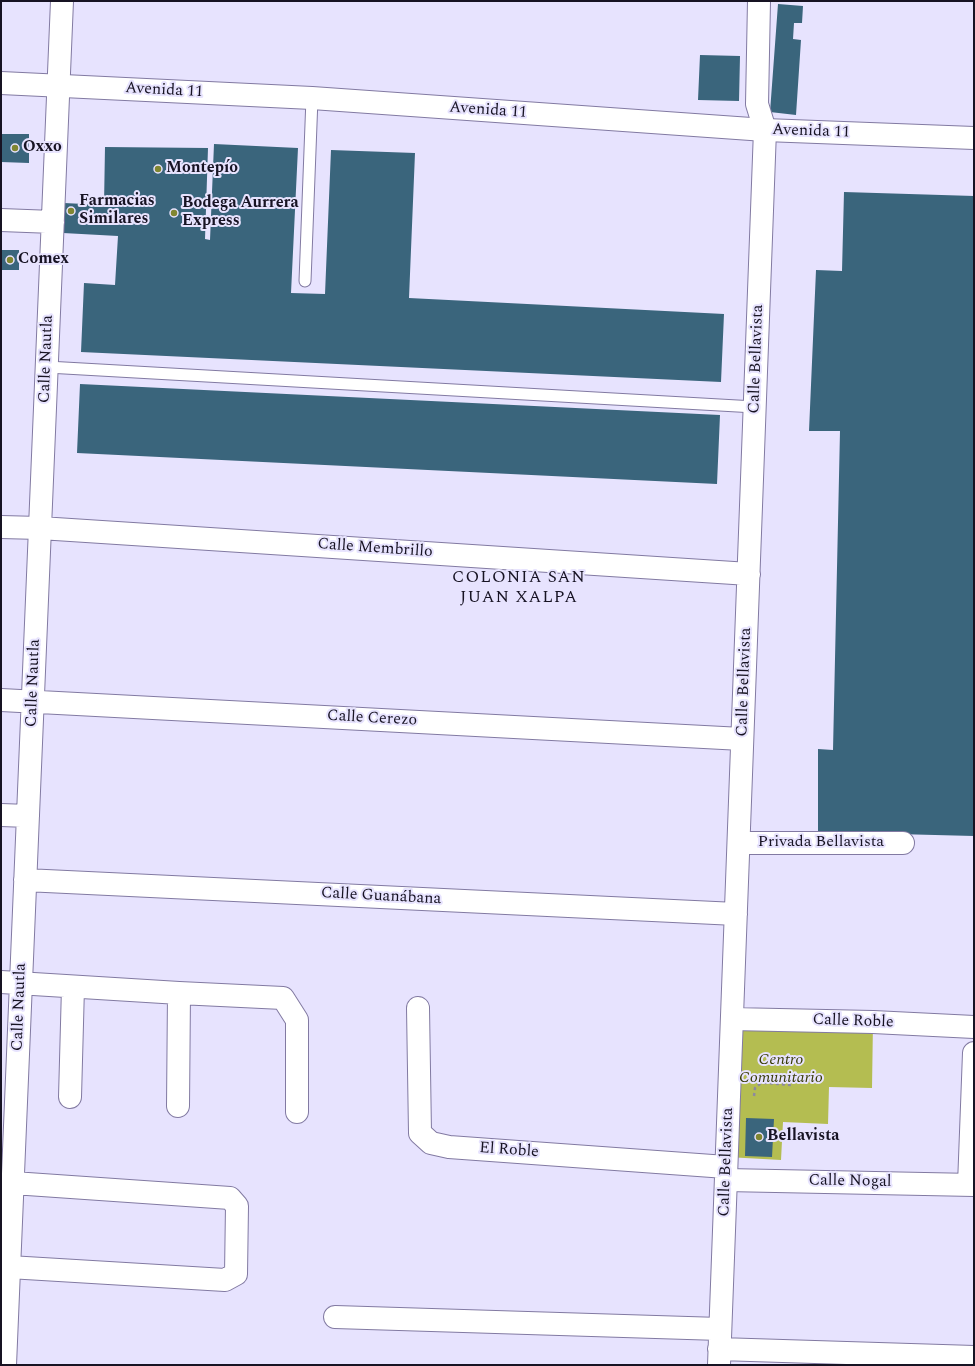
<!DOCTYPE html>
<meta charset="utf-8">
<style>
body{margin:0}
#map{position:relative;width:975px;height:1366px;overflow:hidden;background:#e7e3fe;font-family:Spectral,serif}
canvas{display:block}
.frame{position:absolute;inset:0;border:2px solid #171323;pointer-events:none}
</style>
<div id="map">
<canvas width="975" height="1366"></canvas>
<div class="frame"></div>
</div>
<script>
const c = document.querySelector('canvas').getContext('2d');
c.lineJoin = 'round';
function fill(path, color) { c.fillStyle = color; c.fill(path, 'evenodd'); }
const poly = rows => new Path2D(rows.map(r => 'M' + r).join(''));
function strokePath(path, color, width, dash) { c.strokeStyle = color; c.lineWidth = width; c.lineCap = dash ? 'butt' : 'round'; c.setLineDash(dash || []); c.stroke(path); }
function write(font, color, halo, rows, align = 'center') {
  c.font = font + ' Spectral,serif'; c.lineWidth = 4; c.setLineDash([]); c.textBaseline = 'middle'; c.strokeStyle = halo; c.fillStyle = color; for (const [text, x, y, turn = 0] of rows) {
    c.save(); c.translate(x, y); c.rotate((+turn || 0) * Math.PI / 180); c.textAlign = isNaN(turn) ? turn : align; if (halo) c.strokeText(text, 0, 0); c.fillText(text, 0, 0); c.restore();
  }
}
const green = poly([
 [732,1019,873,1022,872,1088,829,1087,828,1124,783,1122,781,1160,727,1157]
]);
const building = poly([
 [778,4,803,6,802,23,794,23,793,39,801,40,796,115,770,112],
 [700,55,740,56,739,101,698,100],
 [1,134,29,134,29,163,1,162],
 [214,144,298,148,291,293,325,294,331,150,415,153,409,298,724,314,721,382,81,352,84,283,115,285,118,236,63,233,64,203,104,205,105,147,208,148,205,239,210,240],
 [844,192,974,196,974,836,818,832,818,749,833,750,840,431,809,431,816,270,842,271],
 [1,250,19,250,19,270,1,270],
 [80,384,720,415,717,484,77,453],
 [746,1118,774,1119,772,1157,745,1156]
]);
const path = poly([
 [752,1082,792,1085],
 [754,1096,755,1088,761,1083]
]);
const service = poly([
 [305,281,312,98],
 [47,367,755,407]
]);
const minor = poly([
 [1,220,53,222],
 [1,527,40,528,749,574],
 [1,700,742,739],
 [1,815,28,816],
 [739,843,903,843],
 [25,880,736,914],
 [1,982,179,993,283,998,297,1020,297,1112],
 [418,1008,420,1133,431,1143,449,1147,726,1167],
 [732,1019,873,1022,974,1027],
 [70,1097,73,987],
 [178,1106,179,993],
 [726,1180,974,1185],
 [969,1185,974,1053],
 [9,1267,225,1280,236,1274,237,1206,230,1198,13,1183],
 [335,1317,720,1329],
 [719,1349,974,1357],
 [5,1365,62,1],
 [719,1365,765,130,757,104,759,1]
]);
const tertiary = poly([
 [1,83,312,98,765,130,974,138]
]);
const markers = [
 [15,148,4,"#808631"],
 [158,169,4,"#808631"],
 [71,211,4,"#808631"],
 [174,213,4,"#808631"],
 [10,260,4,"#808631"],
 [759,1137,4,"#808631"]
];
const streetNames = [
 ["Avenida 11",164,91,3],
 ["Avenida 11",488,111,4],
 ["Avenida 11",811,132,2],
 ["Calle Nautla",47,359,-88],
 ["Calle Bellavista",757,359,-88],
 ["Calle Membrillo",375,549,4],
 ["Calle Bellavista",745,682,-88],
 ["Calle Nautla",34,683,-88],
 ["Calle Cerezo",372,719,3],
 ["Privada Bellavista",821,843],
 ["Calle Guanábana",381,897,3],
 ["Calle Nautla",20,1007,-88],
 ["Calle Roble",853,1022,2],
 ["El Roble",509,1151,4],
 ["Calle Bellavista",727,1162,-88],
 ["Calle Nogal",850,1182,1]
];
const poiNames = [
 ["Oxxo",23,148],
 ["Montepío",166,169],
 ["Farmacias",79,202],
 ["Similares",79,220],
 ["Bodega Aurrera",182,204],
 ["Express",182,222],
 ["Comex",18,260],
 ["Bellavista",767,1137]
];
const parkNames = [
 ["Centro",781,1061],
 ["Comunitario",781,1079]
];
const neighbourhoodNames = [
 ["COLONIA SAN",519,579],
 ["JUAN XALPA",519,599]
];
fill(green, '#b4bd51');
fill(building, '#3a657c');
strokePath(service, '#827aa2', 13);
strokePath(minor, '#827aa2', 24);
strokePath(tertiary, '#827aa2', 24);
strokePath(path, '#8d89a0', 2.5, [3, 3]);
strokePath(service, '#fff', 11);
strokePath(minor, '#fff', 22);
strokePath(tertiary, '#fff', 22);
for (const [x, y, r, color] of markers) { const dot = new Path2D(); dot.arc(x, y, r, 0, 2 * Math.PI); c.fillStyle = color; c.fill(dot); strokePath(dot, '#e7e3fe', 1.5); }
write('16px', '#171323', '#e7e3fe', streetNames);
write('bold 16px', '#171323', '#e7e3fe', poiNames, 'left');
write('italic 16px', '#393c07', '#e7e3fe', parkNames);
c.letterSpacing = '1px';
write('17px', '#171323', '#e7e3fe', neighbourhoodNames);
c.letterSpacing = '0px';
</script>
